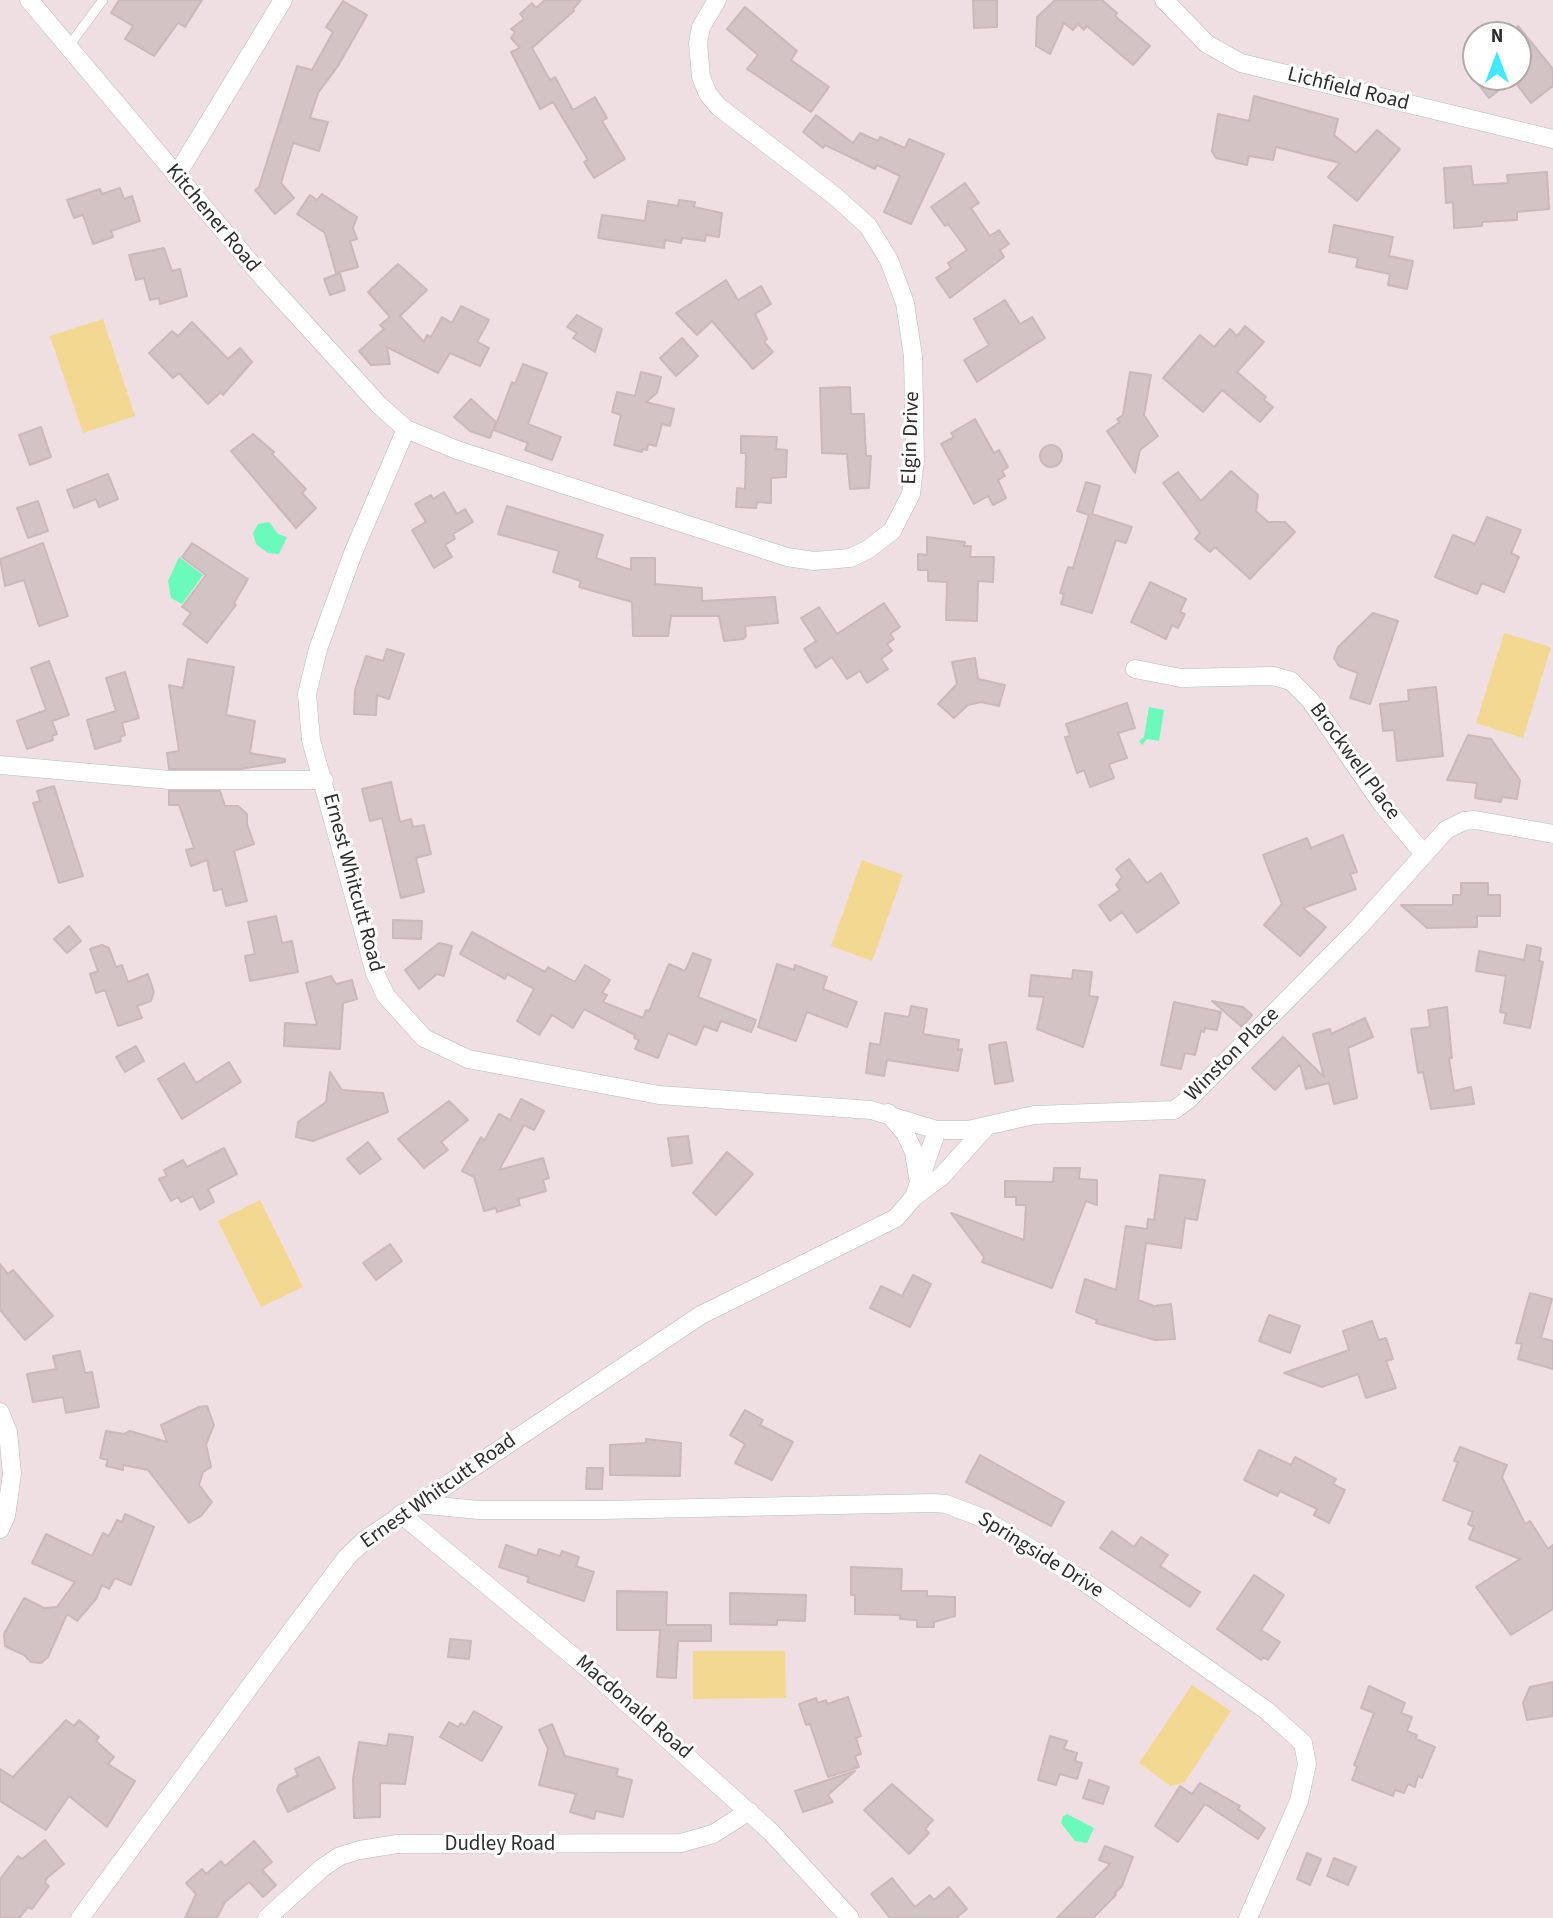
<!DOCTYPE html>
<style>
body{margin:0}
#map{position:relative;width:1553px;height:1918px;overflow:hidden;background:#f0dfe2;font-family:"Source Sans 3",sans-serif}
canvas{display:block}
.north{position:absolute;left:1462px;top:21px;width:70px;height:70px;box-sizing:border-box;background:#fff;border:2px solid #ababab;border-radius:50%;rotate:0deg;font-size:19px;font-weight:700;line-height:28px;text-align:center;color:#2e2e2e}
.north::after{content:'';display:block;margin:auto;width:24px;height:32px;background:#3deaff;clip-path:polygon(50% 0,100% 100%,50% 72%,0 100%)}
</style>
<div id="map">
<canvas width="1553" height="1918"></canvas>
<div class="north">N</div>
</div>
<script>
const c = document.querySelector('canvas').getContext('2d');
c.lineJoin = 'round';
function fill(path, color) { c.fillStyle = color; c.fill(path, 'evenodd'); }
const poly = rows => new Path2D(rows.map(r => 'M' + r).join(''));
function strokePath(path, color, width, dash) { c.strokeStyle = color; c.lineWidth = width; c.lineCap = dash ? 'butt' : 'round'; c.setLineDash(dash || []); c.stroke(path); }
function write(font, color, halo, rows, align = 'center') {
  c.font = font + ' "Source Sans 3",sans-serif'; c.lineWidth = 6; c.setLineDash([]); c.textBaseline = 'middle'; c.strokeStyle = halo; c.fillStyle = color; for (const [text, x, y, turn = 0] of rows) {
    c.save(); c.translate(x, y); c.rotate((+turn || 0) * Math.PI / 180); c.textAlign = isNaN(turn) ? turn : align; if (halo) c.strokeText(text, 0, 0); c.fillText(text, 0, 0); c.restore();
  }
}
const pitch = poly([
 [103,319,135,416,83,433,50,336],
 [1504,633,1551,647,1523,738,1476,723],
 [862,860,903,875,872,961,831,946],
 [260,1200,303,1287,261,1307,218,1221],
 [693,1651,785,1651,786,1698,693,1699],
 [1192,1685,1231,1711,1184,1783,1171,1786,1139,1763]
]);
const water = poly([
 [269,522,278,534,287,537,279,554,268,553,256,544,253,533,258,524],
 [179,557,203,575,182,604,171,598,168,581],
 [1149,707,1164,710,1159,741,1147,739,1142,745,1139,741,1144,737],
 [1067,1814,1094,1828,1087,1843,1075,1841,1061,1823,1063,1816]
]);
const building = poly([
 [119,0,202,0,185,27,178,23,154,56,125,39,133,26,111,13,119,0],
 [545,0,581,0,573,9,574,11,532,48,550,80,555,77,573,110,595,97,607,118,602,121,625,159,594,178,584,162,588,160,553,102,540,109,511,52,520,48,511,38,515,32,511,29,524,19,520,14,532,3,536,8,545,0],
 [973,0,997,0,997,27,974,28,973,0],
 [1055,0,1102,0,1117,13,1115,16,1150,46,1133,65,1087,26,1084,30,1078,24,1073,30,1064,23,1050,54,1036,46,1037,17,1055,0],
 [343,1,367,15,338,66,318,93,310,118,328,122,319,151,293,143,281,183,294,198,275,214,255,190,259,187,297,66,312,70,333,32,326,27,343,1],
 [745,7,797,51,791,60,829,87,811,112,747,69,758,55,727,29,745,7],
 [1518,26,1553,69,1553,86,1531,103,1518,86,1518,26],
 [1487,77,1495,77,1503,87,1489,98,1478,84,1487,77],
 [1254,96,1338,119,1334,135,1356,153,1377,130,1400,149,1357,201,1328,177,1340,163,1276,147,1273,160,1249,156,1247,165,1216,158,1212,151,1218,114,1249,121,1254,96],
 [816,115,853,143,860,133,878,141,880,137,905,148,909,139,944,154,911,224,884,212,900,176,877,165,875,169,825,145,823,148,803,132,816,115],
 [1471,166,1473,185,1508,183,1507,175,1547,172,1549,209,1517,212,1517,220,1482,222,1482,226,1454,228,1453,202,1446,203,1444,168,1471,166],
 [965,183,979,203,971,208,990,236,999,230,1009,244,1000,250,1004,257,950,298,936,278,951,268,948,263,967,250,948,224,945,226,931,207,965,183],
 [120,188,124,199,132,196,140,221,111,231,113,237,93,244,83,215,74,218,67,200,100,189,102,194,120,188],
 [322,194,357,217,353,228,357,239,350,241,358,267,336,273,325,233,297,214,310,195,317,200,322,194],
 [679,200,695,202,694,207,722,213,719,237,706,235,705,241,682,238,681,243,665,240,664,248,598,238,602,215,645,221,648,201,678,206,679,200],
 [1334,225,1393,237,1389,256,1413,261,1407,289,1388,285,1390,274,1356,267,1358,258,1329,252,1334,225],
 [164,248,172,271,180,269,187,296,160,304,159,298,150,300,144,278,136,280,129,255,164,248],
 [398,264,427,290,400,316,424,342,427,335,431,337,442,317,452,323,461,306,489,320,477,342,489,348,480,366,450,353,438,373,387,347,390,364,371,365,359,351,384,329,380,325,390,317,368,292,398,264],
 [340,273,345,290,330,295,324,279,340,273],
 [726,280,738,300,761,286,771,304,755,314,767,339,764,342,773,352,753,369,712,321,697,335,676,313,726,280],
 [1005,300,1020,324,1032,317,1045,338,977,382,964,360,989,345,974,319,1005,300],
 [577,315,602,329,595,352,573,338,577,333,567,327,577,315],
 [192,322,228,359,240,348,252,362,223,395,221,392,208,404,179,373,173,378,149,353,172,331,178,336,192,322],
 [1245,326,1264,342,1237,372,1266,397,1264,400,1273,407,1260,422,1222,390,1203,412,1163,378,1200,335,1214,347,1230,329,1237,336,1245,326],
 [682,338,698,356,676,376,660,358,682,338],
 [523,364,547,373,528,424,561,437,552,460,525,450,528,443,494,430,512,382,515,384,523,364],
 [641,372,661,377,657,393,646,402,674,409,670,426,662,424,656,446,648,444,647,450,642,449,642,452,614,445,621,415,612,412,617,392,635,396,641,372],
 [1130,372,1151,375,1144,415,1158,436,1140,450,1135,473,1107,431,1120,422,1117,419,1123,415,1130,372],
 [850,387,851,414,864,414,866,456,871,456,869,488,850,489,847,454,822,453,820,388,850,387],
 [471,399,496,422,490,438,470,431,454,417,471,399],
 [975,419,994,453,999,450,1008,467,1002,471,1005,476,998,480,1006,498,993,505,988,496,974,504,941,444,954,437,951,433,975,419],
 [41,427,51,457,30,465,19,435,41,427],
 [253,434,274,452,272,454,306,489,302,493,316,508,296,528,231,451,253,434],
 [741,436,777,437,776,449,787,450,786,477,771,478,771,503,757,502,756,508,736,507,737,488,745,489,746,453,741,453,741,436],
 '1040 456a11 11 0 1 1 22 0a11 11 0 1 1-22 0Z',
 [1231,471,1258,495,1256,511,1268,522,1285,522,1295,532,1250,579,1215,547,1210,552,1195,539,1200,533,1163,483,1178,472,1201,501,1231,471],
 [108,474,118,499,99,507,96,499,74,508,67,490,108,474],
 [1086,482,1100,486,1092,514,1132,527,1126,543,1116,540,1092,613,1061,604,1064,594,1060,593,1068,567,1073,568,1089,515,1077,511,1086,482],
 [444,492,457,514,465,509,473,522,453,534,455,539,445,545,452,557,434,568,412,530,426,522,415,504,431,495,433,499,444,492],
 [38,501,48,531,28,538,17,508,38,501],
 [507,506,603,535,596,558,631,570,631,558,655,558,655,584,702,588,702,601,775,597,778,623,745,626,746,636,743,639,724,641,719,616,671,616,668,636,633,636,632,602,579,587,581,581,553,572,559,551,498,534,507,506],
 [1487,517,1521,530,1511,553,1519,557,1504,592,1482,583,1477,594,1435,577,1453,535,1475,544,1487,517],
 [927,537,965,542,964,546,971,546,970,557,994,557,993,582,978,581,977,621,946,620,947,582,928,581,928,570,918,570,918,554,927,555,927,537],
 [43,543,68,616,39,626,24,580,5,586,0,559,43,543],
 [192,543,248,579,234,603,236,605,207,643,183,624,191,613,182,607,206,575,182,557,192,543],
 [1150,582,1186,599,1180,612,1185,614,1178,628,1172,625,1166,639,1131,622,1150,582],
 [884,603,900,627,890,634,894,639,887,644,892,651,881,659,888,669,867,683,860,671,847,679,832,657,816,668,804,649,816,641,801,618,819,607,837,634,884,603],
 [1373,613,1398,621,1370,704,1350,698,1358,673,1339,666,1334,658,1338,647,1373,613],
 [387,649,404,654,389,699,377,695,376,715,354,714,355,690,366,656,383,661,387,649],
 [975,658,978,679,1005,685,999,706,981,702,968,705,954,718,938,704,957,684,952,662,975,658],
 [188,659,234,667,226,715,255,721,250,753,285,759,285,762,240,769,169,769,167,753,179,751,169,685,183,688,188,659],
 [49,661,69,715,52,721,57,734,52,736,53,740,27,749,17,721,46,710,31,668,49,661],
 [125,672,139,718,122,723,125,735,120,737,121,741,95,749,87,720,116,711,106,678,125,672],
 [1436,687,1443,756,1397,761,1394,730,1383,731,1380,704,1409,701,1408,690,1436,687],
 [1127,703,1135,728,1118,733,1127,758,1109,764,1114,778,1090,787,1084,770,1077,773,1065,737,1070,736,1066,724,1127,703],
 [1468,735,1491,739,1520,780,1517,799,1502,797,1501,802,1475,798,1477,783,1447,780,1468,735],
 [391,782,400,822,411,819,413,827,424,825,431,854,416,858,424,892,401,898,382,818,370,821,362,789,391,782],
 [54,786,83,876,59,883,33,803,40,801,37,791,54,786],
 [169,791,220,791,225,806,238,806,247,814,247,824,254,844,234,851,247,901,226,906,222,889,214,891,207,860,191,866,186,850,194,848,179,805,169,805,169,791],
 [1343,835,1357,872,1350,874,1356,889,1303,908,1326,927,1300,956,1264,925,1282,904,1263,855,1307,838,1311,848,1343,835],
 [1129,859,1147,883,1161,873,1179,903,1137,933,1122,912,1110,921,1099,905,1120,890,1116,885,1122,877,1116,869,1129,859],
 [1461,883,1488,883,1488,895,1500,895,1500,916,1477,916,1477,927,1427,928,1401,905,1453,905,1453,895,1461,895,1461,883],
 [276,916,282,943,292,941,298,972,250,981,245,956,255,954,248,922,276,916],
 [393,920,422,921,421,939,393,938,393,920],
 [69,926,81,941,67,953,54,939,69,926],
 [472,932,545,972,548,967,575,982,585,965,610,980,602,993,607,995,603,1002,643,1018,646,1010,649,1011,669,964,685,971,693,953,711,960,698,997,756,1020,751,1032,721,1021,717,1031,704,1026,696,1045,668,1033,658,1058,635,1049,639,1040,634,1038,635,1035,584,1009,573,1028,552,1015,539,1035,517,1021,534,989,507,974,505,979,460,954,472,932],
 [439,943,452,946,444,976,437,974,419,989,405,970,439,943],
 [102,945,109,948,116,967,122,965,128,982,148,974,154,992,151,1001,137,1006,142,1018,118,1026,105,990,96,993,90,974,98,971,90,949,102,945],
 [1527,945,1541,948,1539,961,1543,962,1530,1028,1504,1023,1506,1013,1500,1012,1506,976,1476,971,1479,951,1524,960,1527,945],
 [777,964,794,970,795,965,827,977,823,989,857,1002,847,1027,807,1012,796,1041,758,1027,777,964],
 [1073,970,1092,972,1089,996,1098,997,1083,1047,1037,1029,1044,997,1029,996,1031,975,1072,979,1073,970],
 [331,976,336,984,352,980,357,999,343,1003,340,1049,284,1046,285,1023,317,1025,306,983,331,976],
 [1212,1001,1243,1007,1252,1015,1242,1027,1212,1001],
 [1174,1002,1221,1012,1217,1030,1205,1028,1204,1032,1201,1031,1195,1055,1185,1053,1181,1069,1161,1065,1174,1002],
 [911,1006,927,1009,923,1034,959,1040,958,1050,962,1049,958,1071,887,1060,884,1076,866,1073,870,1043,880,1045,885,1013,909,1017,911,1006],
 [1447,1007,1452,1058,1449,1058,1454,1091,1471,1087,1474,1104,1431,1109,1423,1072,1418,1073,1411,1029,1430,1027,1428,1010,1447,1007],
 [1365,1018,1373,1037,1348,1048,1357,1098,1334,1104,1329,1083,1306,1089,1300,1064,1275,1090,1252,1068,1283,1037,1324,1077,1313,1034,1330,1029,1331,1034,1365,1018],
 [1006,1042,1013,1081,995,1084,989,1045,1006,1042],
 [136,1046,144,1061,125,1072,116,1057,136,1046],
 [229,1062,241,1082,182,1119,158,1079,184,1063,196,1083,229,1062],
 [330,1072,342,1090,383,1093,388,1112,313,1141,296,1137,298,1122,326,1102,330,1072],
 [521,1099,544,1111,534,1130,524,1125,499,1170,543,1158,549,1178,543,1180,546,1191,518,1199,520,1205,497,1212,496,1208,484,1211,474,1177,462,1171,481,1137,484,1141,499,1114,510,1120,521,1099],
 [449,1101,468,1120,441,1142,448,1150,424,1168,398,1139,449,1101],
 [688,1136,692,1163,672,1166,668,1138,688,1136],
 [368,1142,381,1159,360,1174,347,1159,368,1142],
 [224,1148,237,1174,208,1189,214,1202,200,1210,193,1196,181,1202,178,1197,171,1201,159,1179,167,1176,164,1170,183,1160,187,1167,224,1148],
 [727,1152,753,1174,716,1215,693,1193,727,1152],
 [1054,1168,1080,1168,1079,1179,1097,1180,1097,1205,1086,1201,1052,1288,982,1262,984,1257,951,1213,1024,1240,1026,1205,1016,1205,1016,1197,1005,1197,1005,1181,1053,1182,1054,1168],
 [1160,1175,1205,1180,1197,1220,1185,1218,1181,1248,1146,1243,1138,1300,1154,1306,1171,1304,1175,1339,1155,1340,1096,1323,1097,1320,1076,1312,1085,1279,1116,1290,1126,1226,1147,1229,1148,1219,1154,1220,1160,1175],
 [390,1244,402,1261,376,1280,363,1263,390,1244],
 [0,1264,8,1274,13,1270,53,1316,25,1340,0,1310,0,1264],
 [913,1275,931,1284,910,1327,870,1308,881,1286,902,1296,913,1275],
 [1530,1293,1552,1299,1541,1338,1553,1341,1553,1369,1518,1359,1522,1344,1516,1343,1530,1293],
 [1269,1315,1300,1326,1290,1353,1259,1341,1269,1315],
 [1372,1321,1379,1340,1386,1338,1393,1359,1386,1361,1396,1388,1366,1398,1358,1374,1322,1387,1284,1373,1349,1350,1343,1331,1372,1321],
 [80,1351,85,1373,92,1372,99,1407,66,1413,63,1397,33,1402,27,1374,56,1369,53,1356,80,1351],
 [207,1406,214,1425,206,1444,211,1467,203,1472,199,1485,212,1502,201,1516,189,1523,148,1470,123,1465,123,1470,106,1466,108,1460,100,1458,106,1431,124,1434,130,1431,167,1442,161,1425,199,1407,207,1406],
 [745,1410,763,1420,760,1425,793,1442,772,1480,735,1463,745,1444,730,1435,745,1410],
 [646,1439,681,1443,680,1476,610,1475,610,1445,646,1443,646,1439],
 [1460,1447,1507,1465,1502,1477,1525,1524,1530,1521,1548,1549,1553,1545,1553,1609,1511,1635,1476,1587,1520,1559,1469,1539,1474,1527,1468,1524,1473,1512,1443,1500,1458,1462,1454,1461,1460,1447],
 [1259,1450,1291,1465,1295,1457,1336,1479,1333,1484,1345,1490,1329,1523,1314,1515,1317,1509,1280,1491,1277,1496,1244,1480,1259,1450],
 [980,1455,1064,1502,1051,1526,966,1482,980,1455],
 [587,1468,603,1468,602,1489,586,1489,587,1468],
 [125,1514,154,1527,131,1585,115,1578,109,1589,102,1585,96,1599,77,1621,67,1614,48,1657,41,1663,31,1662,24,1655,5,1646,4,1634,24,1598,44,1608,57,1607,75,1582,32,1563,46,1534,92,1556,103,1533,109,1536,117,1520,122,1522,125,1514],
 [1112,1531,1134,1547,1141,1537,1168,1555,1160,1566,1200,1592,1190,1607,1100,1548,1112,1531],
 [506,1545,537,1556,539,1549,560,1556,562,1551,579,1557,576,1566,594,1572,584,1601,527,1582,529,1577,499,1567,506,1545],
 [851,1567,902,1569,901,1591,927,1591,927,1596,955,1597,955,1616,934,1622,934,1627,917,1627,917,1620,900,1619,900,1615,855,1614,855,1595,851,1595,851,1567],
 [1254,1575,1284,1595,1261,1630,1280,1642,1268,1660,1263,1657,1261,1660,1217,1629,1254,1575],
 [617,1591,667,1592,666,1625,711,1625,711,1641,678,1641,676,1678,657,1677,660,1630,617,1630,617,1591],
 [730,1593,806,1595,805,1621,777,1620,777,1625,730,1624,730,1593],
 [450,1639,471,1641,469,1659,448,1657,450,1639],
 [1553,1682,1553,1716,1527,1720,1523,1703,1530,1687,1553,1682],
 [1369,1686,1405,1703,1401,1713,1412,1717,1407,1731,1417,1735,1416,1739,1435,1747,1422,1778,1418,1776,1415,1787,1408,1784,1404,1793,1395,1790,1393,1796,1352,1780,1357,1767,1354,1765,1374,1713,1361,1708,1369,1686],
 [848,1697,861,1736,856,1738,861,1754,855,1756,859,1767,828,1777,810,1724,806,1725,799,1704,816,1698,818,1703,826,1700,827,1704,848,1697],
 [474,1711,502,1727,482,1761,440,1737,449,1722,458,1727,461,1723,465,1726,474,1711],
 [66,1720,74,1726,79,1720,99,1737,96,1741,114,1757,108,1764,135,1781,107,1827,69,1796,46,1830,0,1801,0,1769,13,1777,66,1720],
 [552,1724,565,1756,618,1769,616,1776,632,1780,623,1817,596,1811,594,1819,570,1812,576,1794,539,1785,548,1749,539,1730,552,1724],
 [389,1734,413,1737,405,1784,380,1783,380,1817,354,1818,353,1779,359,1742,387,1746,389,1734],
 [1050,1736,1067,1741,1064,1749,1077,1753,1075,1761,1082,1763,1077,1779,1060,1774,1056,1785,1038,1780,1050,1736],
 [319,1757,335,1788,288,1812,277,1790,279,1785,298,1775,295,1769,319,1757],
 [855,1771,828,1795,833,1802,803,1812,795,1791,855,1771],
 [1089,1780,1109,1787,1103,1804,1083,1798,1089,1780],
 [1200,1783,1240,1806,1238,1809,1265,1828,1258,1839,1205,1804,1178,1842,1155,1826,1180,1786,1192,1794,1200,1783],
 [892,1784,933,1820,925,1829,929,1833,909,1854,864,1810,892,1784],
 [45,1840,64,1864,47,1878,45,1883,49,1886,32,1909,28,1907,19,1918,0,1918,0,1879,18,1856,22,1859,45,1840],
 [254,1841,272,1862,262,1870,276,1885,263,1897,249,1882,225,1902,217,1918,185,1918,196,1894,186,1883,202,1869,206,1874,221,1861,225,1866,254,1841],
 [1105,1846,1133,1857,1122,1886,1115,1893,1116,1895,1093,1918,1057,1918,1110,1864,1099,1860,1105,1846],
 [1307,1853,1321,1859,1310,1885,1297,1879,1307,1853],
 [1334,1858,1356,1867,1348,1885,1327,1876,1334,1858],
 [892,1878,915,1907,930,1895,934,1900,949,1887,967,1909,956,1918,890,1918,871,1894,892,1878]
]);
const service = poly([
 [68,47,103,0]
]);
const minor = poly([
 [29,0,265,280,379,405,406,429,457,450,787,557,814,561,850,558,867,550,892,531,911,494,915,459,913,356,905,303,889,260,868,226,836,197,719,107,708,94,701,77,698,43,701,27,717,0],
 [1164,0,1207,44,1241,63,1553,139],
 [176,176,283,0],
 [1135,669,1181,678,1273,676,1291,681,1310,700,1382,804,1424,854],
 [0,765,170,780,324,780],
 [888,1113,905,1133,914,1152,918,1178],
 [937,1130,968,1130,1034,1115,1174,1110,1189,1099,1359,927,1446,830,1464,821,1475,820,1553,834],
 [914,1197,942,1176,986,1127],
 [0,1412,8,1432,12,1474,6,1516,0,1529],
 [417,1504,479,1510,601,1510,934,1503,946,1504,980,1517,1076,1576,1266,1710,1303,1743,1307,1764,1299,1801,1248,1918],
 [401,1514,592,1672,771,1832,850,1918],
 [80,1918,270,1659,347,1557,366,1539,701,1315,896,1218,914,1197,937,1130,871,1110,659,1095,468,1059,424,1038,386,996,375,973,311,740,307,694,318,649,353,553,406,429],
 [267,1918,322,1868,340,1856,360,1850,397,1844,681,1843,713,1834,749,1811]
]);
const streetNames = [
 ["Lichfield Road",1348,90,14],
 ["Kitchener Road",212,219,50],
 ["Elgin Drive",912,438,-88],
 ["Brockwell Place",1354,762,54],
 ["Ernest Whitcutt Road",352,883,75],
 ["Winston Place",1233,1055,-45],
 ["Ernest Whitcutt Road",439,1492,-35],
 ["Springside Drive",1040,1556,32],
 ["Macdonald Road",633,1708,41],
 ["Dudley Road",500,1845]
];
fill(pitch, '#f3d892');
fill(water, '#6afabb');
fill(building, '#d2c3c5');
strokePath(building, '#ccb8b9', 2);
strokePath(service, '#afbdbe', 10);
strokePath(minor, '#afbdbe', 19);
strokePath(service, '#fff', 9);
strokePath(minor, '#fff', 18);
write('21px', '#2e2e2e', '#fff', streetNames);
</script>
